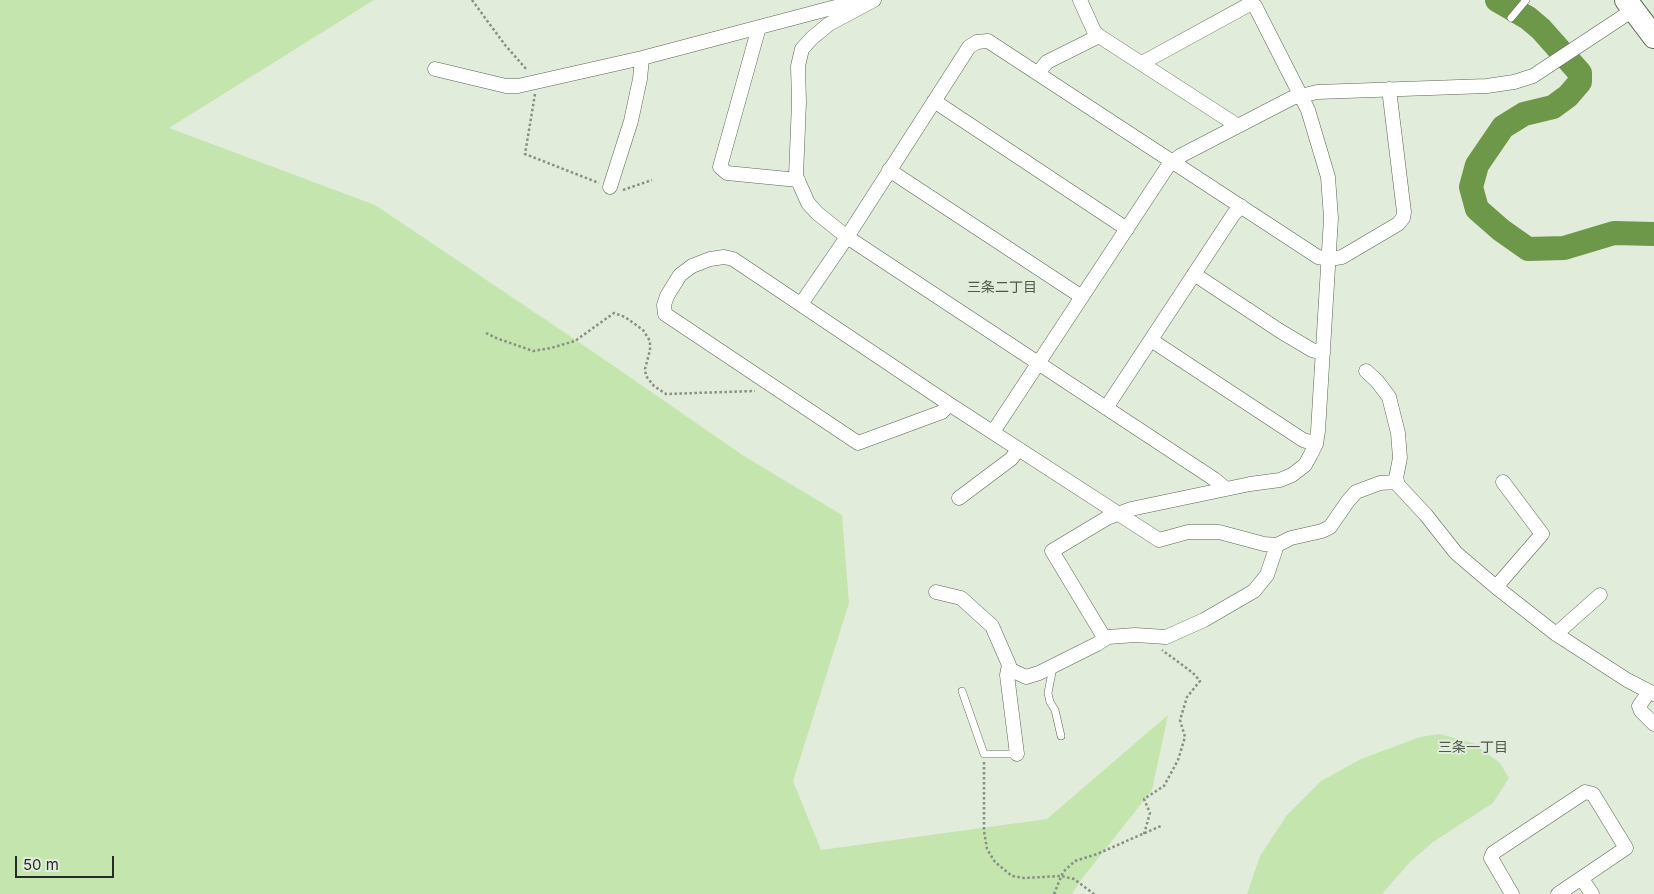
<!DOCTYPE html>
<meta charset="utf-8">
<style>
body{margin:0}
#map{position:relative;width:1654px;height:894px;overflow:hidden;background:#e1ecda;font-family:Inter,sans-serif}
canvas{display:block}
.scale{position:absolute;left:15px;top:856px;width:99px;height:22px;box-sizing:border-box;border:2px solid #272b25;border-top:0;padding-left:6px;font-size:15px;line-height:18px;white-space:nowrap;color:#272b25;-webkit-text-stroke:4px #e1ecda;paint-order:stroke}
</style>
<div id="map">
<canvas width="1654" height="894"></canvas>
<div class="scale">50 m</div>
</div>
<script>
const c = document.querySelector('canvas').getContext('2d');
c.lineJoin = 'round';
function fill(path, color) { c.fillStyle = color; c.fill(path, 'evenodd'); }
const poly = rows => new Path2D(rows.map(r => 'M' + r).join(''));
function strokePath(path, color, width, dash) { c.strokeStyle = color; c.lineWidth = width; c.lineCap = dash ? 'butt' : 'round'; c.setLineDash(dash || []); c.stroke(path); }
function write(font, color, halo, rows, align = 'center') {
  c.font = font + ' Inter,"Noto Sans JP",sans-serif'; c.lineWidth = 4; c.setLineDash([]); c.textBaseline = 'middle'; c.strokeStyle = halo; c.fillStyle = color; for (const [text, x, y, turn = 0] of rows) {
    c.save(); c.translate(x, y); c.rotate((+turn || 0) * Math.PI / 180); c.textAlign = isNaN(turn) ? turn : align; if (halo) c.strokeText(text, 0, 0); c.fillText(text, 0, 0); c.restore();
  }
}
const green = poly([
 [0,0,374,0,169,128,375,205,592,351,744,456,842,515,849,603,793,781,821,850,1047,819,1168,715,1152,790,1081,880,1072,894,0,894],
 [1440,734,1473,743,1500,763,1509,778,1493,803,1433,842,1410,862,1382,894,1247,894,1260,856,1287,815,1321,781,1361,759,1420,737]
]);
const river = poly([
 [1497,0,1528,18,1541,29,1580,73,1580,82,1568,96,1553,107,1524,114,1503,127,1477,165,1471,187,1477,209,1501,230,1528,249,1564,248,1614,233,1654,234]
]);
const path = poly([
 [472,0,505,45,527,70],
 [535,94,525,154,599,183],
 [623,190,652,180],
 [486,333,496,338,533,351,551,348,575,341,614,313,625,317,643,330,650,341,650,350,645,369,646,376,654,386,666,394,755,391],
 [984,762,984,831,987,849,995,862,1012,876,1024,878,1061,876,1074,879,1094,894],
 [1144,834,1150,813,1144,799,1164,786,1178,760,1185,737,1180,720,1187,697,1200,681,1193,673,1162,650],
 [1054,894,1063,872,1075,861,1097,854,1161,826]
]);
const service = poly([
 [1511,18,1526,0],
 [1053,667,1048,693,1050,702,1055,710,1061,736],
 [962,691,984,754,1017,754]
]);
const minor = poly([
 [874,0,829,24,812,38,802,49,798,66,799,102,796,176,808,203,817,213,847,237,1214,479,1226,489],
 [1080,0,1094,31,1099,36,1238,126],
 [759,27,720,167,727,173,798,180],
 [435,69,506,86,518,86,642,58,862,0],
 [1038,73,1047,62,1099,36],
 [934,101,1127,229],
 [889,170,1082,297],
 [610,187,631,121,640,79,642,58],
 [1194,274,1280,331,1312,350,1323,353],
 [801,304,847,237,969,47,977,42,988,41,1318,257,1329,259,1342,257,1398,224,1403,218,1404,212,1389,89],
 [1151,340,1303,440,1316,444],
 [1366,371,1377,381,1389,397,1398,433,1400,458,1396,478,1398,485,1426,515,1456,553,1496,587,1556,634,1627,680,1654,694],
 [949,404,942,412,858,443,665,314,664,305,667,296,680,275,692,266,710,259,724,257,733,259,949,404,1159,540,1188,532,1219,532,1264,544,1277,545,1291,538,1322,531,1330,527,1348,501,1356,492,1380,483,1397,482],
 [1106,408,1233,215,1241,206],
 [993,432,1168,166,1180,156,1292,98,1301,96,1317,92,1487,86,1514,82,1533,76,1633,10],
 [959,498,1011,459,1019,449],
 [1496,587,1542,534,1503,482],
 [936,592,961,598,992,626,1009,665,1007,675,1017,754],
 [1556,634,1600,595],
 [1105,639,1052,551,1107,518,1131,509,1250,484,1280,480,1292,475,1305,465,1311,454,1316,444,1318,431,1331,218,1328,177,1308,110,1255,6,1253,5,1248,5,1142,63],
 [1009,669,1026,677,1039,673,1097,644,1108,637,1135,635,1166,637,1204,620,1254,591,1267,575,1277,545],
 [1649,692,1639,706,1641,711,1654,724],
 [1582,879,1592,894],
 [1512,894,1491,858,1493,853,1585,792,1593,794,1626,848,1558,894]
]);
const primary = poly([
 [1626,0,1654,37]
]);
const neighbourhoodNames = [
 ["三条二丁目",1002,288],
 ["三条一丁目",1473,748]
];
fill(green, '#c5e5af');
strokePath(river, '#6d984a', 24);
strokePath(service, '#5b6455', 8);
strokePath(minor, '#5b6455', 15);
strokePath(primary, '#5b6455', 24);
strokePath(path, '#878f83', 2.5, [2.5, 2.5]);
strokePath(service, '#fff', 7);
strokePath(minor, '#fff', 14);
strokePath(primary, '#fff', 22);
write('14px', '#4f584a', '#e1ecda', neighbourhoodNames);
</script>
